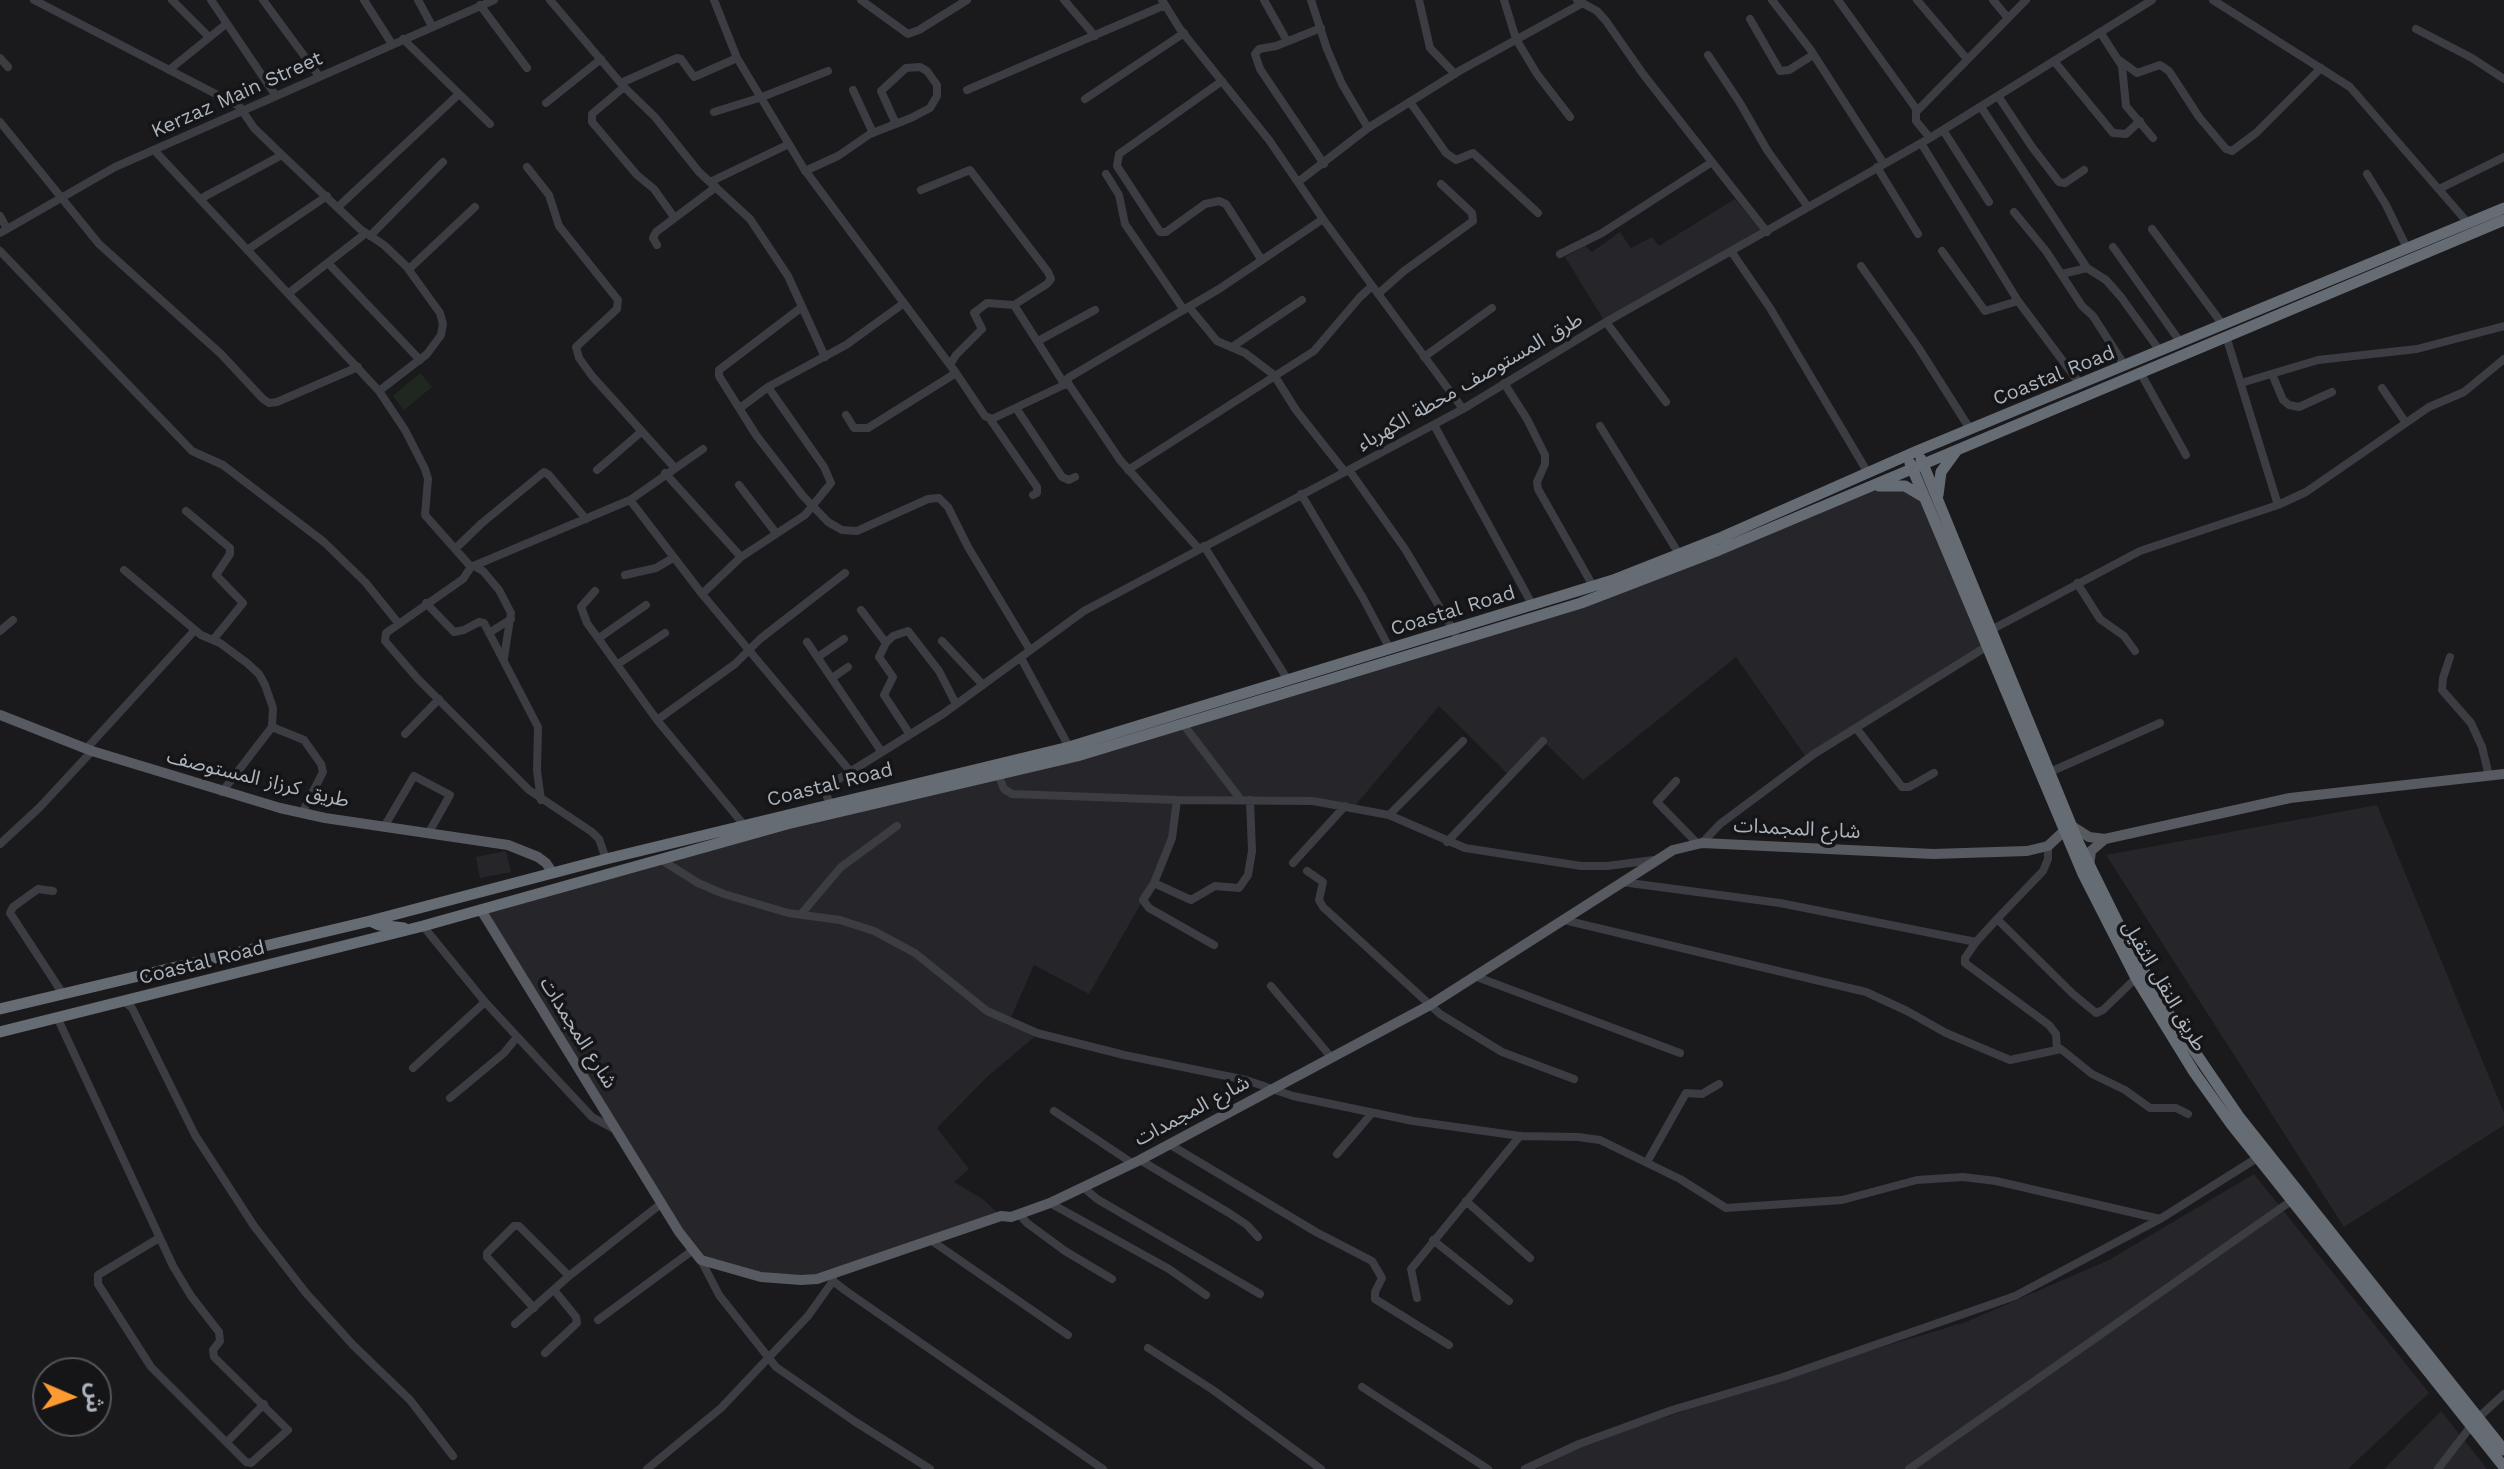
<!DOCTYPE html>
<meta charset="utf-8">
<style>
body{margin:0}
#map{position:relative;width:2504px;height:1469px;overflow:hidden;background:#1a1a1d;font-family:"Work Sans","Noto Sans Arabic",sans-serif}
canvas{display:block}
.north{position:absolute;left:32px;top:1357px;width:80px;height:80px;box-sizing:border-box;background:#151518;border:2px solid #51555a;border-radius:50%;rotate:92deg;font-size:22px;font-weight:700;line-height:32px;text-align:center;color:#acb4bd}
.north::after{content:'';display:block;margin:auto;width:28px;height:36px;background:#fd9a32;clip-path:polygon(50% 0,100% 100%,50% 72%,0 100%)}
</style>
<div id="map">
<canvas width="2504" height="1469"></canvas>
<div class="north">ش</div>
</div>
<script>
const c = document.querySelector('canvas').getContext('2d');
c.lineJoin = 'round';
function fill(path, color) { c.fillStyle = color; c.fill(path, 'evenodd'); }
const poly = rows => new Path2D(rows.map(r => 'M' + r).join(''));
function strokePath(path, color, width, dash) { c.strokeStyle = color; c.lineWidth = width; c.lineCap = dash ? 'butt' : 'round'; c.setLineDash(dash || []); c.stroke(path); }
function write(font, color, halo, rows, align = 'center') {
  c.font = font + ' "Work Sans","Noto Sans Arabic",sans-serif'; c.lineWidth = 7; c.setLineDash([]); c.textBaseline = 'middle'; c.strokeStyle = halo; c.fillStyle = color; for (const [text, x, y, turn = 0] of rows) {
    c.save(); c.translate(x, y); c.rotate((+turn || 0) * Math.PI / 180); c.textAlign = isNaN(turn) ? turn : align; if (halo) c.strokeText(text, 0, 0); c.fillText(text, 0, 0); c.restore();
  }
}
const built = poly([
 [1735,199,1765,236,1605,322,1565,257,1585,246,1592,252,1620,232,1631,248,1652,237,1659,246],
 [1870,487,1919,493,1989,645,1808,760,1736,657,1583,780,1543,741,1511,777,1439,706,1354,807,1331,803,1177,800,1172,838,1143,900,1089,994,1034,965,1009,1022,1040,1032,987,1077,937,1128,969,1169,954,1182,984,1200,1001,1216,801,1280,701,1260,481,910,660,859,1077,756,1581,603],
 [2377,805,2504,1113,2504,1125,2344,1227,2106,855],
 [506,851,511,872,480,878,476,857],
 [2254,1174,2429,1393,2348,1469,1536,1469,1579,1446,1818,1366,1966,1322,2109,1260],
 [2441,1411,2487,1469,2384,1469]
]);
const green = poly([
 [420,373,432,387,404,410,393,396]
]);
const minor = poly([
 [34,0,239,106,254,128,282,155,360,229,384,245,406,266,440,313,443,324,441,335,427,354,379,391],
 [172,0,209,37],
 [211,0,276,96],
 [263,0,319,76],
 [364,0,392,44],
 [418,0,432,26],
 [550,0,624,87,655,117,699,172,750,219,788,276,825,357],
 [714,0,737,58,804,169,956,373,985,416,992,419,1068,383],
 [861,0,908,34,919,30,967,0],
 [1064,0,1095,36],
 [1162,0,1180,29,1269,140,1323,219,1463,409],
 [1264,0,1287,41],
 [1311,0,1327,49,1342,84,1368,128],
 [1419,0,1430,48,1455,74],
 [1504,0,1516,39,1537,74,1570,117],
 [1577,0,1597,11,1606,21,1643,74,1767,232],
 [1772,0,1810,49,1884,164],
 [1838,0,1917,110],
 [1917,0,1967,59],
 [1993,0,2008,18],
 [2213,0,2350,87,2468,223],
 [480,5,527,68],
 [1750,19,1780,71,1789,70,1813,55],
 [1321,28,1276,46,1259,49,1255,54,1260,69,1324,164],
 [2416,29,2472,58,2504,79],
 [2100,32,2122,66,2126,106,2153,138],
 [403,39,490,124],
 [1708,55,1740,103,1767,150,1808,207],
 [0,58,8,67],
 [2119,60,2137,73,2160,65,2169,71,2199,117,2226,149,2232,151,2256,133,2321,68],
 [2054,61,2113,133,2126,134,2140,121],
 [169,70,226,24],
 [1222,81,1119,154,1117,166,1160,232,1166,232,1205,204,1219,201,1226,204,1261,259],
 [621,83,677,58,681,59,694,77,737,58],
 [624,87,592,114,592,122,637,175,654,189,674,217],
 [853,90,873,133],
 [967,90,1165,5],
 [1998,96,2032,147,2059,182,2065,183,2084,170],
 [1085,99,1184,33],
 [1410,102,1446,153,1456,160,1473,153,1538,213],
 [546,103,601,59],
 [1981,107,2087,268,2106,280,2121,297,2160,351],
 [714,112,762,97,828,71],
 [0,122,99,244,221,354,263,399,269,403,277,402,358,367],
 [1943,130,1989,202],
 [1930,138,1916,121,1916,112,2026,0],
 [1921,143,2018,301,2080,384],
 [154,150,379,391,405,430,425,469,428,479,425,515,471,567,630,500,702,594,850,771],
 [527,167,549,195,559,226,618,300,617,309,576,347,579,358,592,376,674,467],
 [1877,167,1918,234],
 [805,171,838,156,870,134,911,118,930,108,937,96,937,85,927,71,920,67,906,68,881,91,896,124],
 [1106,174,1119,195,1125,224,1184,310],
 [2367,174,2386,205,2407,248],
 [710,182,789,144],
 [1298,182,1368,128,1461,70,1581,4],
 [2439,189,2504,157],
 [921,190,970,170,1048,272,1051,279,1047,284,1014,305,1065,385],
 [200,199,282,155],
 [338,207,459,94],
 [2014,212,2046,251,2082,306,2093,316,2125,366],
 [0,216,7,229],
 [2152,229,2223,325],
 [0,233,115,167,494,0],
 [370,236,443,162],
 [657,245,653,238,656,232,716,187],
 [2113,247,2181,343],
 [247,250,327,196],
 [0,251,192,451,223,465,324,542,366,583,399,624],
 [1731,251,1770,308,1868,473],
 [1942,251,1985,311,2018,301],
 [1560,254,1602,233,1712,162],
 [328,263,420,360],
 [1861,266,1918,347,1970,429],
 [409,269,475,207],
 [2062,274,2087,268],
 [289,293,366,233],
 [1378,294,1404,271,1473,221,1472,213,1441,184],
 [802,307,719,370,719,376,756,435,803,496,828,522,842,530,857,531,928,499,939,498,948,507,968,547,1030,650],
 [1189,307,1217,341,1245,353,1274,375,1296,410,1345,472],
 [1606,322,1666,402],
 [2226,336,2278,505],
 [1038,341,1095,310],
 [1232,347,1302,300],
 [1424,357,1492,308],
 [950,365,956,355,982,329,974,313,987,303,1014,305],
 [2140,372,2186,455],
 [2272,374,2283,400,2289,405,2299,407,2332,392],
 [1504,383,1527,419,1545,455,1545,464,1537,482,1538,489,1593,586],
 [2241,383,2318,360,2417,349,2504,326],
 [2382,388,2406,423],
 [740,408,768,387,846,345,904,303],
 [1016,408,1062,477,1069,480,1075,477],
 [846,415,854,428,868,428,956,373],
 [990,419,1037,487,1037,493,1033,495],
 [1434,425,1533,606],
 [1600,426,1679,554],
 [597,470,641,432],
 [1128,470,1314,351,1360,297,1372,286],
 [1349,470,1405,549,1455,633],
 [665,473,741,557],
 [739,485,776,533],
 [1301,494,1363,598,1390,649],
 [630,500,703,449],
 [186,511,230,548,230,554,216,575,243,603,213,640],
 [1204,546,1288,680],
 [455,549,482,523,544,472,549,475,586,519],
 [1199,549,1120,460,1068,383,1068,378,1219,289,1323,219],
 [474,566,483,571,499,590,511,613,504,658],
 [471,567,463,579,386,633,385,641,418,679,529,790,592,832,599,839,606,859],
 [124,570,201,635,220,643,247,663,259,674,265,685,273,708,272,727,222,792],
 [625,575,656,568,673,558],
 [2077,583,2100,619,2124,636,2135,651],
 [595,591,581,607,587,623,657,720,744,825],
 [702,594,741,557,805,515,831,483,824,467,768,387],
 [426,603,454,632,464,630,479,622,484,623,538,727,537,771,541,800],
 [861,610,886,643],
 [1991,630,2140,551,2278,505,2306,492,2429,407,2464,392,2504,359],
 [0,631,13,620],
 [489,633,511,619],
 [599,638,646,605],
 [942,641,983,685],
 [807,642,881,751],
 [818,657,844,639],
 [2450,657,2443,678,2442,690,2471,723,2482,747,2489,776],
 [1021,658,1069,747],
 [618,664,665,633],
 [832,678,848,667],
 [657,720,735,664,760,639,845,573],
 [1183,724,1241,800],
 [272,727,304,740,321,764,323,772,302,813],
 [1856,728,1902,787,1909,787,1934,773],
 [909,733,884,695,893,677,879,657,886,643,893,636,908,631,939,671,956,704],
 [405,734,439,699],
 [86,749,195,630],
 [2050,772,2160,723],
 [998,774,1004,789,1012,794,1177,800,1313,801,1389,815,1465,848,1581,866,1607,866,1654,860],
 [1676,781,1657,802,1698,844],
 [1177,800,1172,838,1154,883,1143,900,1149,908,1214,945],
 [831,804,825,793,829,785,943,714,1084,611,1463,409,1606,322,1930,138,2152,0],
 [1389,815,1463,741],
 [384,827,414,776,450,795,428,834],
 [1447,842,1543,741],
 [1702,843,1720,824,1814,754,1989,645],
 [0,844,39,808,92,751],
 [2048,846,2048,859,2043,871,1997,919,2073,994,2096,1013,2103,1010,2136,978],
 [660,859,698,883,724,894,788,913,840,920,874,931,915,953,987,1011,1037,1033,1124,1055,1246,1080,1293,1096,1413,1121,1520,1136,1578,1137,1600,1140,1680,1179,1726,1208,1842,1200,1917,1180,1963,1177,1996,1181,2160,1219],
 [1293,863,1345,806],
 [1307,871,1323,882,1319,900,1323,907,1440,1014,1502,1052,1574,1079],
 [1622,882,1780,903,1976,942],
 [1154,883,1191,900,1215,886,1239,888,1248,875,1252,851,1250,800],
 [53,891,38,889,13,907,10,913,63,994],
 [802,913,841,867,897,826],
 [1997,919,1976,942,1965,958,1965,963,2049,1025,2056,1034,2057,1049],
 [1564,920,1866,992,1907,1011,1946,1033,2010,1060,2061,1049,2092,1074,2125,1090,2150,1108,2176,1108,2188,1114],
 [423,926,485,1002,563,1086,592,1117,616,1130],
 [1477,977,1680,1053],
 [1271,986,1331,1057],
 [124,1001,132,1008,195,1135,254,1226,306,1293,353,1345,410,1400,453,1456],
 [57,1017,173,1266,191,1296,219,1332,220,1341,213,1350,214,1357,288,1430,251,1463,246,1462,151,1367,98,1284,98,1275,159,1238],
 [413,1068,485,1002],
 [450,1098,504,1053,517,1037],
 [1054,1111,1132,1163],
 [1169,1144,1316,1232,1372,1261,1382,1278,1375,1292,1375,1299,1449,1345],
 [1337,1154,1372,1113],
 [1140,1160,1229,1213,1247,1225,1258,1237],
 [1647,1162,1686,1093,1702,1094,1719,1084],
 [1083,1187,1097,1199,1260,1294],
 [1466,1201,1530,1258],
 [1050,1203,1169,1269,1206,1295],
 [1019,1214,1027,1223,1065,1251,1112,1279],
 [1433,1240,1509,1301],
 [932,1241,1068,1335],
 [701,1260,719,1295,776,1367,854,1421,930,1469],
 [833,1274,833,1281,846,1291,1103,1469],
 [1417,1298,1411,1269,1520,1136],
 [534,1308,487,1257,487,1253,514,1226,519,1226,569,1276],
 [598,1320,693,1250],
 [515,1324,569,1276,662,1203],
 [1148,1348,1213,1390,1321,1469],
 [545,1353,577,1323,576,1317,554,1290],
 [1362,1387,1488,1469],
 [2478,1418,2504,1394],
 [227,1442,264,1404],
 [647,1469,721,1408,808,1316,833,1281],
 [1525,1469,1579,1444,1672,1410,1783,1377,2015,1296,2160,1219,2257,1158],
 [1909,1469,2291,1201],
 [2438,1469,2471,1426]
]);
const major = poly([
 [0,715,92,751,280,808,325,818,508,845,538,857,546,863,553,873],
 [2072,826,2089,837,2105,839,2290,798,2504,774],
 [2089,866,2091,851,2105,839],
 [481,910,679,1232,701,1260,761,1277,801,1280,817,1279,1001,1216,1011,1217,1050,1203,1140,1160,1430,1005,1673,850,1702,843,1933,854,2027,851,2048,846,2064,831]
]);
const highway = poly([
 [1921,459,2079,844,2121,929,2163,1005,2240,1118,2504,1450],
 [1910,463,2083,874,2136,978,2194,1072,2231,1124,2504,1467],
 [1879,486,1905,486,1922,496],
 [1938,495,1941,472,1957,450],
 [404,928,379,925,370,921,606,859,1069,747,1613,580,1722,537,1917,451,2504,208],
 [0,1009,370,921],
 [0,1032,423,926,787,824,1077,756,1581,603,1719,550,2504,220]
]);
const streetNames = [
 ["Kerzaz Main Street",237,95,-24],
 ["Coastal Road",2054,376,-22],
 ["طرق المستوصف محطة الكهرباء",1470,382,-30],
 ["Coastal Road",1453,611,-17],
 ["طريق كرزاز المستوصف",258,779,14],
 ["Coastal Road",830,785,-14],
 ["شارع المجمدات",1797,829,3],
 ["Coastal Road",202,963,-14],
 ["طريق النقل الثقيل",2164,986,60],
 ["شارع المجمدات",578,1033,58],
 ["شارع المجمدات",1192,1111,-28]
];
fill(built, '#26262a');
fill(green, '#1f281f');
strokePath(minor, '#3b3d42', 8);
strokePath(major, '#575a61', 10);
strokePath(highway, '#666c73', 11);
write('20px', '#acb4bd', '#151518', streetNames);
</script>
